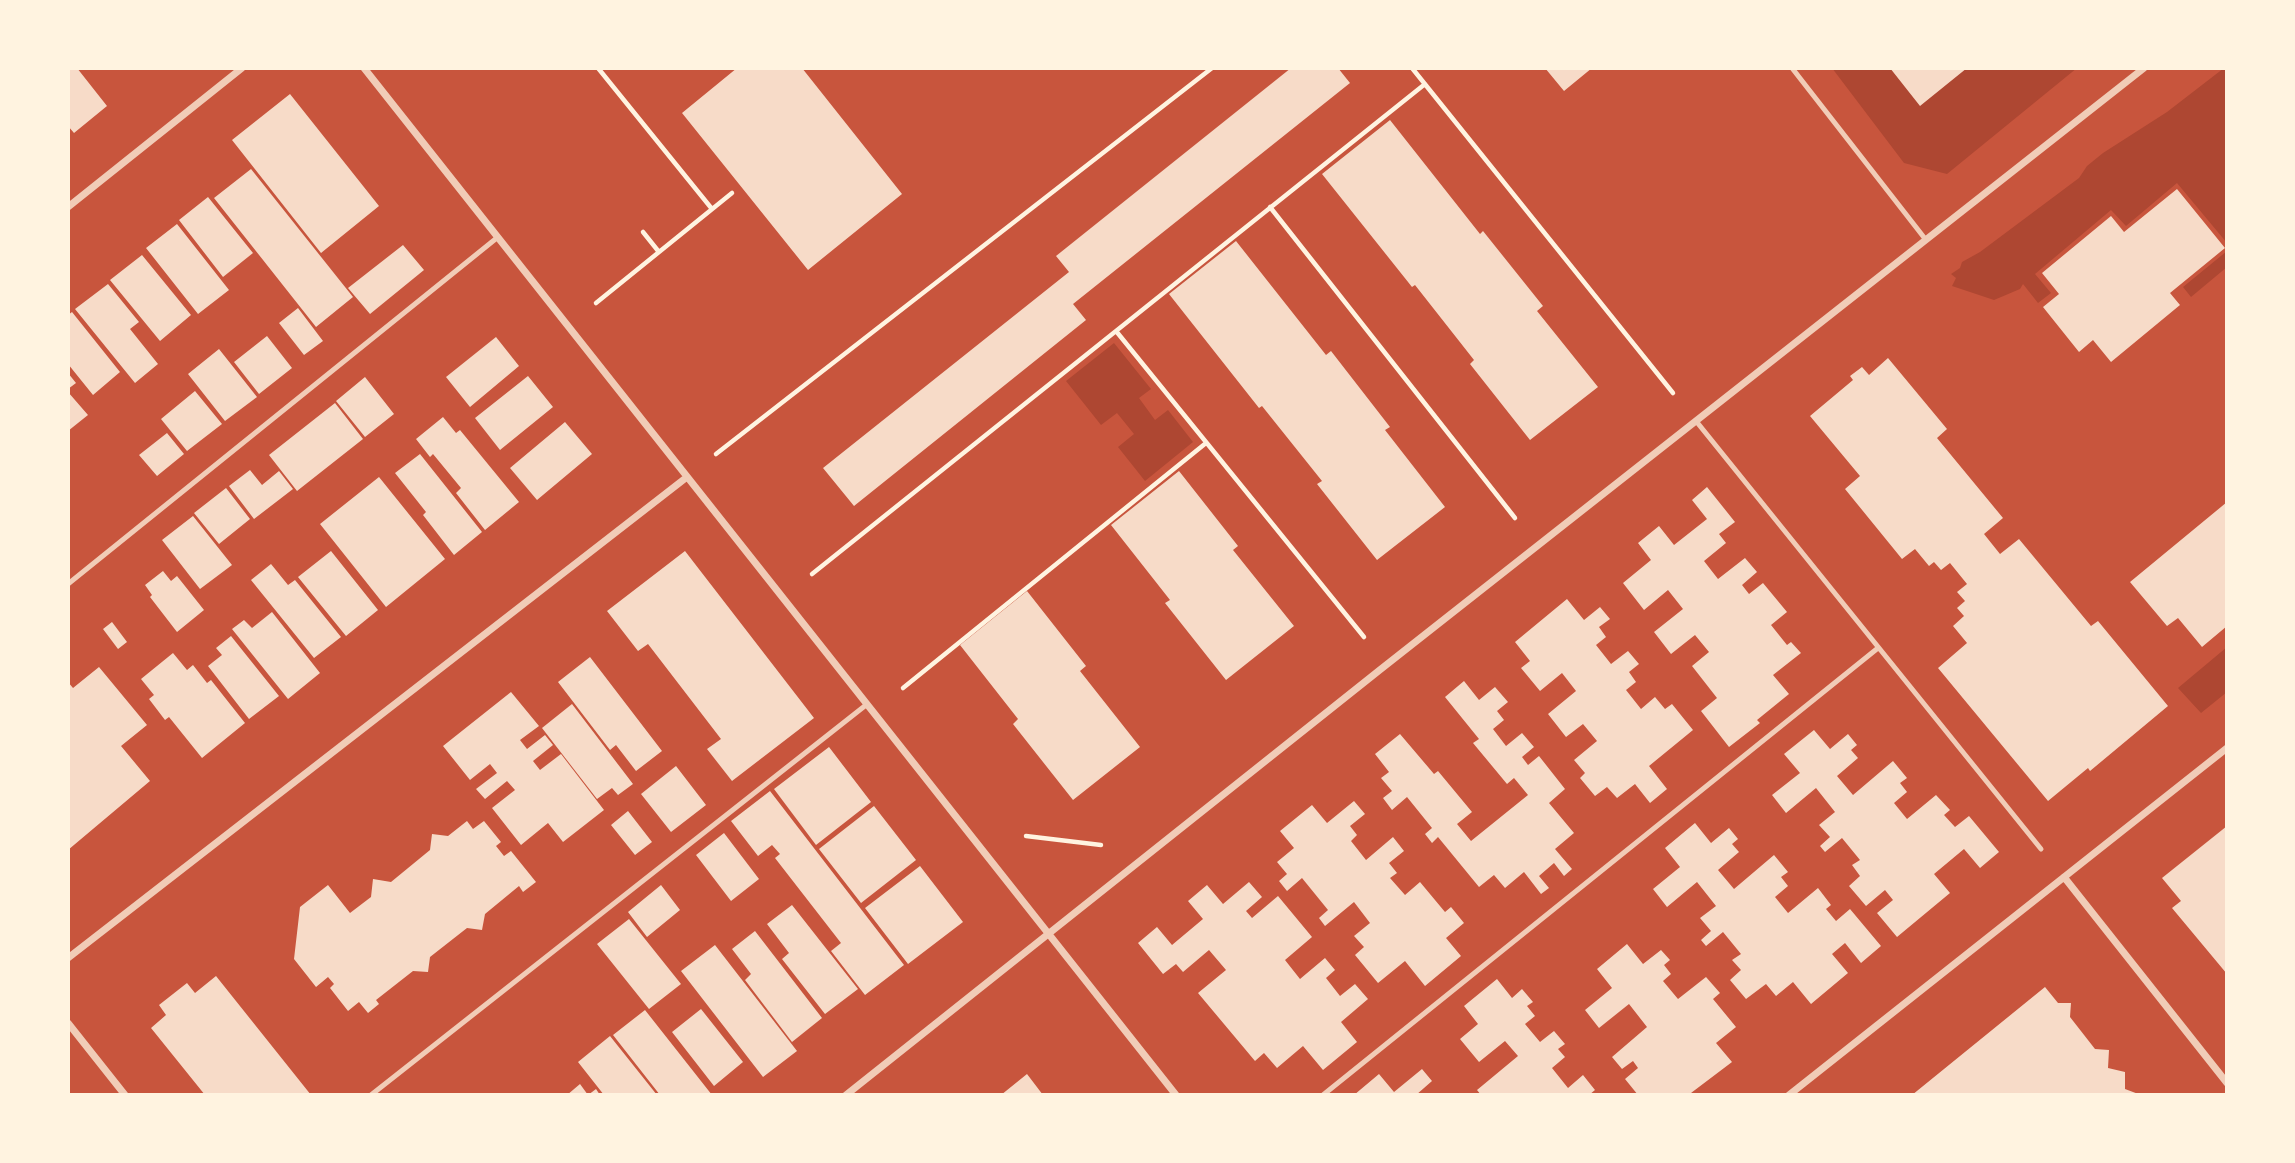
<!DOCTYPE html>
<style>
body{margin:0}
#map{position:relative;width:2295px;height:1163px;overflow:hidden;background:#c8553d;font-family:"Archivo Narrow",sans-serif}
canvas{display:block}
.frame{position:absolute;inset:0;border:70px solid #fff3e0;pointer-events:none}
</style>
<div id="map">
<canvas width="2295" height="1163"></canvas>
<div class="frame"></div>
</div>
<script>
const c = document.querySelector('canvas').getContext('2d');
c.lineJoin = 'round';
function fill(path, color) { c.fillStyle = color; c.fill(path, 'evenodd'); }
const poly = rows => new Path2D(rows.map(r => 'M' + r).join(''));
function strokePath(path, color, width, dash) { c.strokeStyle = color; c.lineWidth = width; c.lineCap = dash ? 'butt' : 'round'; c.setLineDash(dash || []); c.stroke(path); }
const green = poly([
 [1832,68,2077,68,1947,174,1904,163],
 [2224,68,2227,68,2227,243,2177,183,2126,226,2111,210,2035,274,2051,293,2038,303,2023,284,2020,289,1994,300,1952,286,1956,278,1951,274,1960,268,1962,262,1980,252,2079,178,2087,166,2103,153,2167,112],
 [2227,251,2227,267,2191,297,2183,287],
 [1114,343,1151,389,1139,398,1155,420,1168,410,1193,442,1145,481,1118,447,1134,434,1117,413,1101,425,1066,381],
 [2227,647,2227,692,2201,713,2178,688]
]);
const building = poly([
 [68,68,77,68,107,106,74,133,68,126],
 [737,68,802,68,902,194,808,270,682,113],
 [1291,68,1338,68,1350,83,1073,304,1086,320,854,506,823,468,1069,272,1056,256],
 [1545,68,1592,68,1564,91],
 [1890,68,1967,68,1920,106],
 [290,94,379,206,321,253,232,140],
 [1390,120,1480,234,1483,231,1543,306,1537,311,1598,387,1530,440,1470,364,1474,360,1415,285,1412,287,1322,174],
 [251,169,353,297,316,327,214,198],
 [2177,189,2225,248,2170,293,2180,305,2111,362,2093,340,2079,352,2043,307,2059,294,2042,273,2111,216,2124,232],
 [208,197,253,253,223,277,179,220],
 [177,224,229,290,198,314,146,248],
 [1236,241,1326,355,1331,351,1390,427,1385,430,1445,507,1377,560,1317,484,1322,481,1262,406,1259,408,1169,294],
 [403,245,424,270,370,314,348,288],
 [142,255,191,315,160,341,110,280],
 [108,284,139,322,130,329,158,364,135,383,75,309],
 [298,308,323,341,304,355,279,323],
 [72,312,120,372,93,395,68,364,68,315],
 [267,336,292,368,259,394,234,362],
 [496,337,519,366,470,407,446,377],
 [219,349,257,397,225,421,188,374],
 [1888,358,1947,429,1937,438,2003,518,1984,534,2000,554,2019,539,2091,626,2098,621,2168,706,2090,771,2088,768,2048,801,1938,668,1967,643,1953,626,1964,616,1957,608,1965,601,1957,592,1967,584,1950,563,1941,570,1934,562,1929,566,1915,549,1902,559,1845,489,1860,476,1810,416,1853,380,1850,376,1862,367,1869,375],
 [68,373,76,383,68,389],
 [528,376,553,407,500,450,475,418],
 [365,377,394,414,365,437,336,401],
 [195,391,222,424,187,451,161,419],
 [68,392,88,415,68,431],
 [335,403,363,439,297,491,269,455],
 [443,417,456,433,460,430,519,502,485,530,456,493,461,488,433,454,430,457,416,439],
 [565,422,592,454,537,500,510,468],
 [167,433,184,454,157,476,139,455],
 [420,454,482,532,454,555,423,515,426,512,395,473],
 [250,470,262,485,279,471,293,489,254,519,229,486],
 [1179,471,1238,546,1233,550,1294,626,1226,680,1165,603,1170,600,1111,525],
 [379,477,445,559,386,607,320,524],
 [1707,487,1735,522,1719,534,1726,543,1704,561,1718,579,1745,558,1757,572,1742,585,1749,594,1763,583,1787,612,1771,625,1787,645,1791,642,1801,653,1773,675,1789,694,1757,720,1760,723,1729,747,1701,711,1717,698,1692,666,1709,652,1695,635,1671,654,1654,632,1683,609,1668,590,1644,610,1623,583,1651,560,1638,543,1659,526,1674,545,1707,519,1692,500],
 [226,488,250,519,219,544,194,513],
 [2227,502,2227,626,2202,647,2178,618,2167,626,2130,582],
 [193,516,232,565,200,589,162,540],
 [331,551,378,610,346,636,298,577],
 [685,551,814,718,732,781,707,749,721,739,648,644,638,651,607,611],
 [271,564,288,585,295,580,341,637,314,658,251,580],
 [163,571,171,581,177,576,204,610,177,632,150,597,152,595,145,585],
 [1027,591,1086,666,1080,671,1140,747,1073,800,1013,724,1018,719,960,645],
 [1567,599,1584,620,1600,607,1610,619,1599,627,1606,637,1596,645,1611,664,1628,651,1639,664,1629,672,1636,682,1626,690,1641,709,1655,697,1665,709,1672,704,1693,730,1649,766,1667,789,1650,803,1635,784,1617,798,1607,787,1595,796,1580,778,1585,773,1574,760,1597,741,1583,724,1566,737,1548,714,1576,691,1562,673,1540,691,1521,668,1530,661,1515,642],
 [272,612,320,673,288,699,232,629,244,620,252,628],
 [112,622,127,642,118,649,103,629],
 [231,636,279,696,249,719,208,666,222,655,216,648],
 [173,653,187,670,193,665,207,683,211,680,245,723,202,758,169,717,165,720,149,699,154,695,141,679],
 [590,657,662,751,636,771,616,745,610,750,558,682],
 [99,667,147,725,121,746,150,781,68,850,68,682,73,688],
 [1464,681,1479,700,1495,687,1508,702,1497,711,1504,720,1493,729,1506,746,1522,733,1534,747,1522,757,1528,765,1539,756,1565,789,1549,803,1574,833,1555,849,1572,869,1564,876,1554,863,1539,876,1549,888,1541,894,1524,872,1505,888,1494,875,1479,887,1438,837,1432,843,1425,834,1432,828,1407,797,1392,810,1383,798,1392,791,1381,778,1389,772,1375,754,1400,734,1434,774,1438,771,1472,812,1457,824,1471,841,1528,795,1514,778,1507,784,1473,743,1479,739,1445,697],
 [511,692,539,726,520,740,527,749,545,735,553,745,533,761,540,770,561,754,604,810,563,842,548,823,521,845,492,808,515,790,507,781,485,799,476,789,497,773,490,764,470,780,443,746],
 [572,704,633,784,618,795,612,788,597,799,542,728],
 [1814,730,1830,749,1848,734,1857,745,1851,750,1858,758,1837,776,1853,795,1893,761,1907,778,1900,783,1907,792,1894,803,1907,819,1936,795,1950,810,1944,815,1955,827,1969,816,1999,852,1980,868,1964,849,1934,874,1950,893,1897,937,1877,913,1893,900,1885,890,1866,906,1849,886,1860,876,1852,865,1860,860,1842,838,1825,852,1820,846,1830,837,1819,825,1835,812,1816,788,1786,813,1772,795,1800,773,1784,754],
 [829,747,871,802,816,845,774,789],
 [676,766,706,805,671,832,641,794],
 [770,791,904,965,865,995,831,951,841,943,775,858,780,854,772,845,758,856,731,821],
 [1354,801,1365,814,1350,826,1357,835,1351,841,1366,860,1393,837,1404,851,1389,863,1397,873,1390,878,1405,895,1420,882,1445,912,1451,907,1464,923,1446,938,1461,956,1425,986,1405,961,1378,983,1355,955,1364,947,1354,936,1370,923,1354,902,1325,926,1319,918,1328,910,1302,878,1287,891,1279,881,1287,874,1277,862,1294,848,1280,831,1312,805,1327,823],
 [874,806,916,860,861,903,819,849],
 [628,811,652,842,635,855,611,825],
 [467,821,473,829,484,821,501,842,496,846,504,856,511,851,536,882,523,892,519,886,485,914,482,930,467,928,430,957,428,972,413,971,376,1000,379,1004,368,1013,359,1002,348,1011,330,988,334,984,328,977,316,987,294,959,300,907,328,885,350,913,371,897,373,879,391,882,430,850,432,834,448,836],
 [1695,823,1711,843,1729,828,1738,839,1732,844,1739,852,1718,870,1734,889,1774,855,1788,872,1781,877,1788,886,1775,897,1788,913,1818,888,1831,905,1826,909,1836,921,1850,909,1881,946,1861,963,1845,943,1832,954,1848,973,1811,1004,1793,982,1776,996,1766,984,1746,999,1730,980,1741,970,1732,960,1741,954,1723,932,1706,946,1701,940,1711,931,1700,918,1716,906,1697,882,1667,907,1653,889,1680,867,1665,848],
 [2227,826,2227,974,2172,908,2181,901,2162,878],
 [724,833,759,879,731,901,696,855],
 [920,866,963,922,908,964,865,908],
 [1249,882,1262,897,1246,911,1252,918,1278,896,1312,937,1285,960,1300,979,1325,958,1335,970,1326,978,1340,996,1355,984,1368,999,1341,1022,1357,1042,1323,1070,1303,1046,1277,1068,1264,1053,1255,1061,1198,993,1226,970,1209,950,1183,972,1176,964,1163,974,1138,943,1157,927,1172,945,1203,919,1188,901,1207,885,1223,904],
 [661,885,680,910,647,937,628,912],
 [792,905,858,989,825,1014,782,959,789,953,767,924],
 [629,919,681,984,649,1009,597,944],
 [755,931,822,1018,792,1042,745,980,751,974,732,949],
 [1627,944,1643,964,1661,950,1670,960,1664,965,1671,974,1663,981,1678,999,1706,977,1720,993,1713,999,1736,1027,1716,1043,1732,1062,1691,1093,1692,1095,1638,1095,1625,1079,1638,1068,1633,1061,1622,1069,1612,1057,1647,1027,1629,1004,1599,1028,1585,1010,1612,988,1597,969],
 [715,945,797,1051,763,1077,681,971],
 [216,976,311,1095,205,1095,151,1028,166,1015,159,1005,187,983,195,993],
 [1497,979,1512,998,1522,989,1533,1002,1527,1006,1535,1016,1525,1024,1540,1042,1554,1031,1565,1044,1558,1049,1565,1057,1552,1068,1568,1088,1583,1075,1595,1090,1589,1095,1481,1095,1477,1090,1518,1056,1505,1041,1479,1062,1460,1039,1478,1024,1464,1006],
 [2045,987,2058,1003,2071,1003,2070,1017,2095,1049,2109,1050,2108,1068,2125,1072,2125,1089,2141,1095,1912,1095],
 [701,1009,743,1062,714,1086,672,1032],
 [645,1010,712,1095,660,1095,613,1035],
 [610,1036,657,1095,604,1095,578,1062],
 [1422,1069,1432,1081,1416,1095,1354,1095,1379,1074,1394,1092],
 [1027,1074,1043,1095,1001,1095],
 [580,1084,588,1095,596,1089,600,1095,567,1095]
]);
const path = poly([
 [598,68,712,209],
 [1412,68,1673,393],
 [1270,207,1515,518],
 [643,232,659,252],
 [596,303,732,193],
 [1116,331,1364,637],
 [716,454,1212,68],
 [812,574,1425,84],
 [903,688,1206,443],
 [1026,836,1101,845]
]);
const service = poly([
 [1792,68,1926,240],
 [1696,421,2041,849],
 [68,584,498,237],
 [371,1095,866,705],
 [1323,1095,1878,648]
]);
const minor = poly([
 [364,68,1176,1095],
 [68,207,242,68],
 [2064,877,2227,1083],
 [68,958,687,477],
 [68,1023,125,1095],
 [846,1095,1381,669,2144,68],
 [1789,1095,2227,748]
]);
fill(green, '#ae4732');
fill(building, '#f7dbc8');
strokePath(path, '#fff3e0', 4.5);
strokePath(service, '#f1ccb7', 5);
strokePath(minor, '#f1ccb7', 7);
</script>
